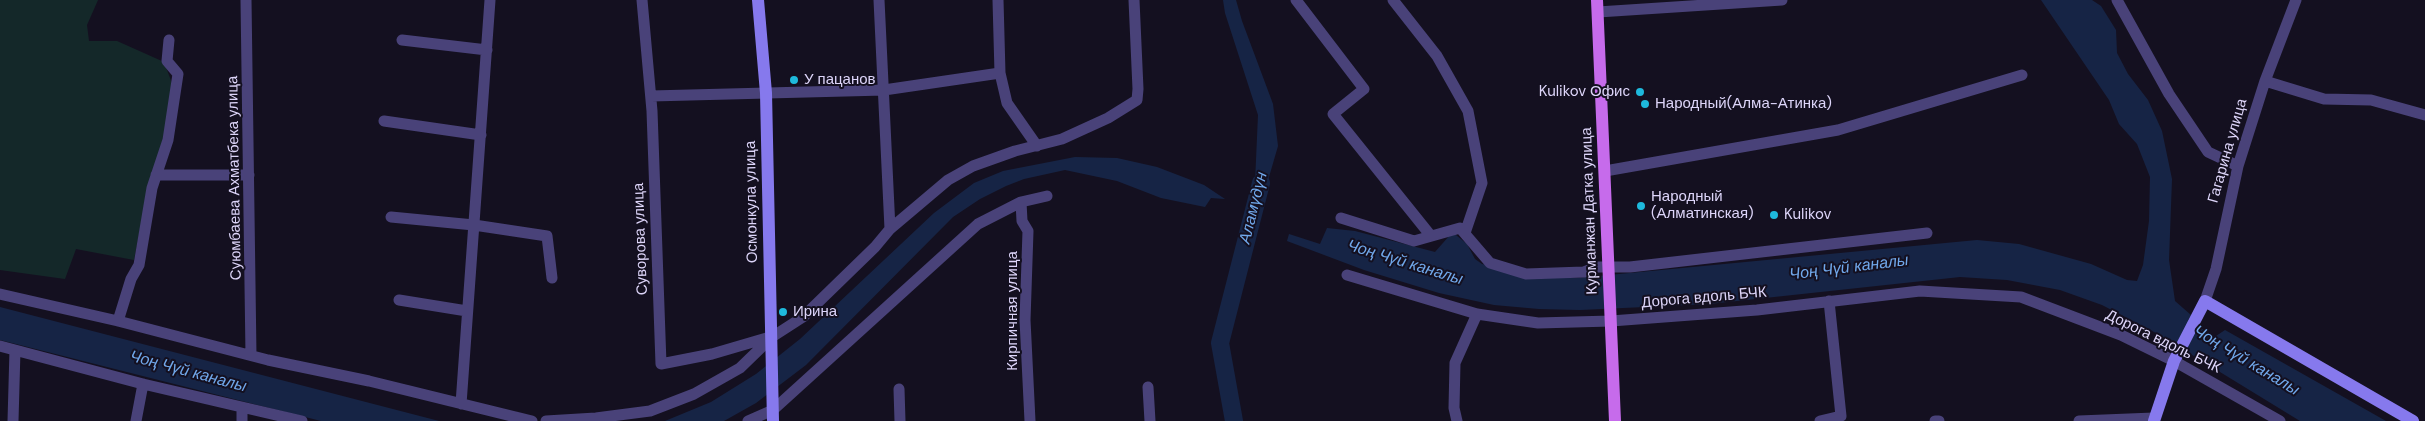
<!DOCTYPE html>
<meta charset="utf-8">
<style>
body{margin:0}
canvas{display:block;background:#141020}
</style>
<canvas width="2425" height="421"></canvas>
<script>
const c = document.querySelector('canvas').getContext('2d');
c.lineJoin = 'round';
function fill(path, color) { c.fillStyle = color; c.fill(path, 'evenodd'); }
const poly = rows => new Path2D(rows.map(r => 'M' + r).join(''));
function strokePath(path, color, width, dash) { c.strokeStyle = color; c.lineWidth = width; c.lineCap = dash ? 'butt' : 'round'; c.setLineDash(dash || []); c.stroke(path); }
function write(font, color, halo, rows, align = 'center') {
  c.font = font + ' "DM Sans",sans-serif'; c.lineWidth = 4; c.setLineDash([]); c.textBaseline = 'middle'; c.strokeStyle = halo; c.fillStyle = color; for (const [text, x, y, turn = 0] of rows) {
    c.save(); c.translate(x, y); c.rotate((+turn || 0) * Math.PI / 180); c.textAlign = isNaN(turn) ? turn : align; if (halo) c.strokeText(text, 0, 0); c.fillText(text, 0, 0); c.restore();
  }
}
const green = poly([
 [0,0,98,0,87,25,89,41,117,41,164,62,173,86,166,134,148,188,134,260,76,249,65,279,0,270]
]);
const water = poly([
 [1223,0,1236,0,1242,21,1273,104,1278,146,1260,208,1250,203,1255,183,1258,115,1225,13],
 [2041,0,2092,0,2101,6,2116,30,2117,53,2128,74,2148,100,2162,131,2172,179,2169,260,2175,301,2191,315,2184,328,2210,340,2225,330,2386,421,2300,421,2158,334,2102,305,2060,290,2007,280,1960,277,1709,304,1580,310,1539,309,1494,305,1439,293,1364,270,1287,241,1289,234,1320,244,1327,228,1355,231,1435,252,1450,235,1456,235,1467,244,1475,259,1482,264,1539,276,1577,278,1977,240,2019,244,2091,264,2127,280,2137,281,2143,265,2149,221,2150,177,2137,144,2119,124,2109,100],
 [1075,157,1117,158,1157,167,1204,185,1225,199,1211,198,1205,207,1161,198,1117,181,1065,170,1024,179,1006,186,980,199,953,217,806,365,756,403,724,421,665,421,711,402,756,374,800,339,934,213,974,183,1003,171],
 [0,307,439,421,321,421,0,340]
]);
const canal = poly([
 [2186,325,2221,346]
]);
const river = poly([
 [1234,421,1220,343,1261,183]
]);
const street = poly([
 [246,0,251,355],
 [642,0,652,111,661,364,712,354,770,337],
 [998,0,1000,73,1007,103,1037,146],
 [1296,0,1364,89,1333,114,1431,236],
 [1393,0,1437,56,1468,111,1482,183,1465,233],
 [2117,0,2169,94,2208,152,2238,166],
 [1598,12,1782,0],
 [402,40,487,50],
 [2265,81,2324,99,2371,100,2425,115],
 [651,96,884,90,1000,73],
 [384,121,481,135],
 [1605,171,1838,130,2022,75],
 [156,175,249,175],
 [1021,202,1022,221,1028,231,1025,320,1030,421],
 [391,217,474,225,547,236,552,278],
 [1341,218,1414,241,1460,228,1490,263,1526,274,1584,272,1597,267,1630,267,1927,233],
 [890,229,948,180,973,166,1015,151,1062,139,1108,118,1137,100,1138,89,1134,0],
 [1347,275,1477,314,1538,323,1611,321,1757,310,1920,291,2021,297,2121,335,2174,361,2280,421],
 [0,294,118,321,268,360,369,381,532,421],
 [399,300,467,311],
 [2205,301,2216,269,2238,166,2265,81,2296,0],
 [118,321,131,279,139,265,152,188,168,140,178,74,167,61,169,40],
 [0,346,143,384,302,421],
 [1148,387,1150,421],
 [899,389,900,421],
 [461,404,490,0],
 [13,421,15,350],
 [136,421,143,384],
 [242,421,242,407],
 [546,421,596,418,650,411,694,394,740,368,772,337,803,317,875,247,890,229,879,0],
 [748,421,773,410,978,224,1021,202,1047,196],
 [1457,421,1454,408,1455,363,1477,314],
 [1820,421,1841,416,1829,301],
 [1935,421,1939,421],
 [2079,421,2154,418]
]);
const secondary = poly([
 [758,0,766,93,773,421],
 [2154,421,2174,361,2205,301,2413,421]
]);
const primary = poly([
 [1597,0,1615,421]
]);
const markers = [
 [794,80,5,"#1eb9dc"],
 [1640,92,5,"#1eb9dc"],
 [1645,104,5,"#1eb9dc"],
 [1641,206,5,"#1eb9dc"],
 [1774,215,5,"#1eb9dc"],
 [783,312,5,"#1eb9dc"]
];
const poiNames = [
 ["У пацанов",804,80],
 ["Kulikov Офис",1630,92,"right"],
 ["Народный(Алма-Атинка)",1655,104],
 ["Народный",1651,197],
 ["(Алматинская)",1651,214],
 ["Kulikov",1784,215],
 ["Ирина",793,312]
];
const streetNames = [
 ["Гагарина улица",2228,151,-74],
 ["Суюмбаева Ахматбека улица",235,178,-91],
 ["Осмонкула улица",752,202,-91],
 ["Курманжан Датка улица",1590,211,-92],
 ["Суворова улица",641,239,-92],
 ["Дорога вдоль БЧК",1704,298,-5],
 ["Кирпичная улица",1013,311,-90],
 ["Дорога вдоль БЧК",2163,342,26]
];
const waterNames = [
 ["Аламүдүн",1254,208,-76],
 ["Чоң Чүй каналы",1405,263,17],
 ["Чоң Чүй каналы",1849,268,-7],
 ["Чоң Чүй каналы",2246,361,31],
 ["Чоң Чүй каналы",188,372,15]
];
fill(green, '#142829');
fill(water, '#162445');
strokePath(canal, '#162445', 10);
strokePath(river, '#162445', 18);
strokePath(street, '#494279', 11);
strokePath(secondary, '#8679ed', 12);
strokePath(primary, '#c66beb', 12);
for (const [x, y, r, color] of markers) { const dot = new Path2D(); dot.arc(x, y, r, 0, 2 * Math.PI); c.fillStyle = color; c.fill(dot); strokePath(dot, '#141020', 2); }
write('15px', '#ddd5f9', '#141020', poiNames, 'left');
write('15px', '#ddd5f9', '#141020', streetNames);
write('italic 16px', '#71a8eb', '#141020', waterNames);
</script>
